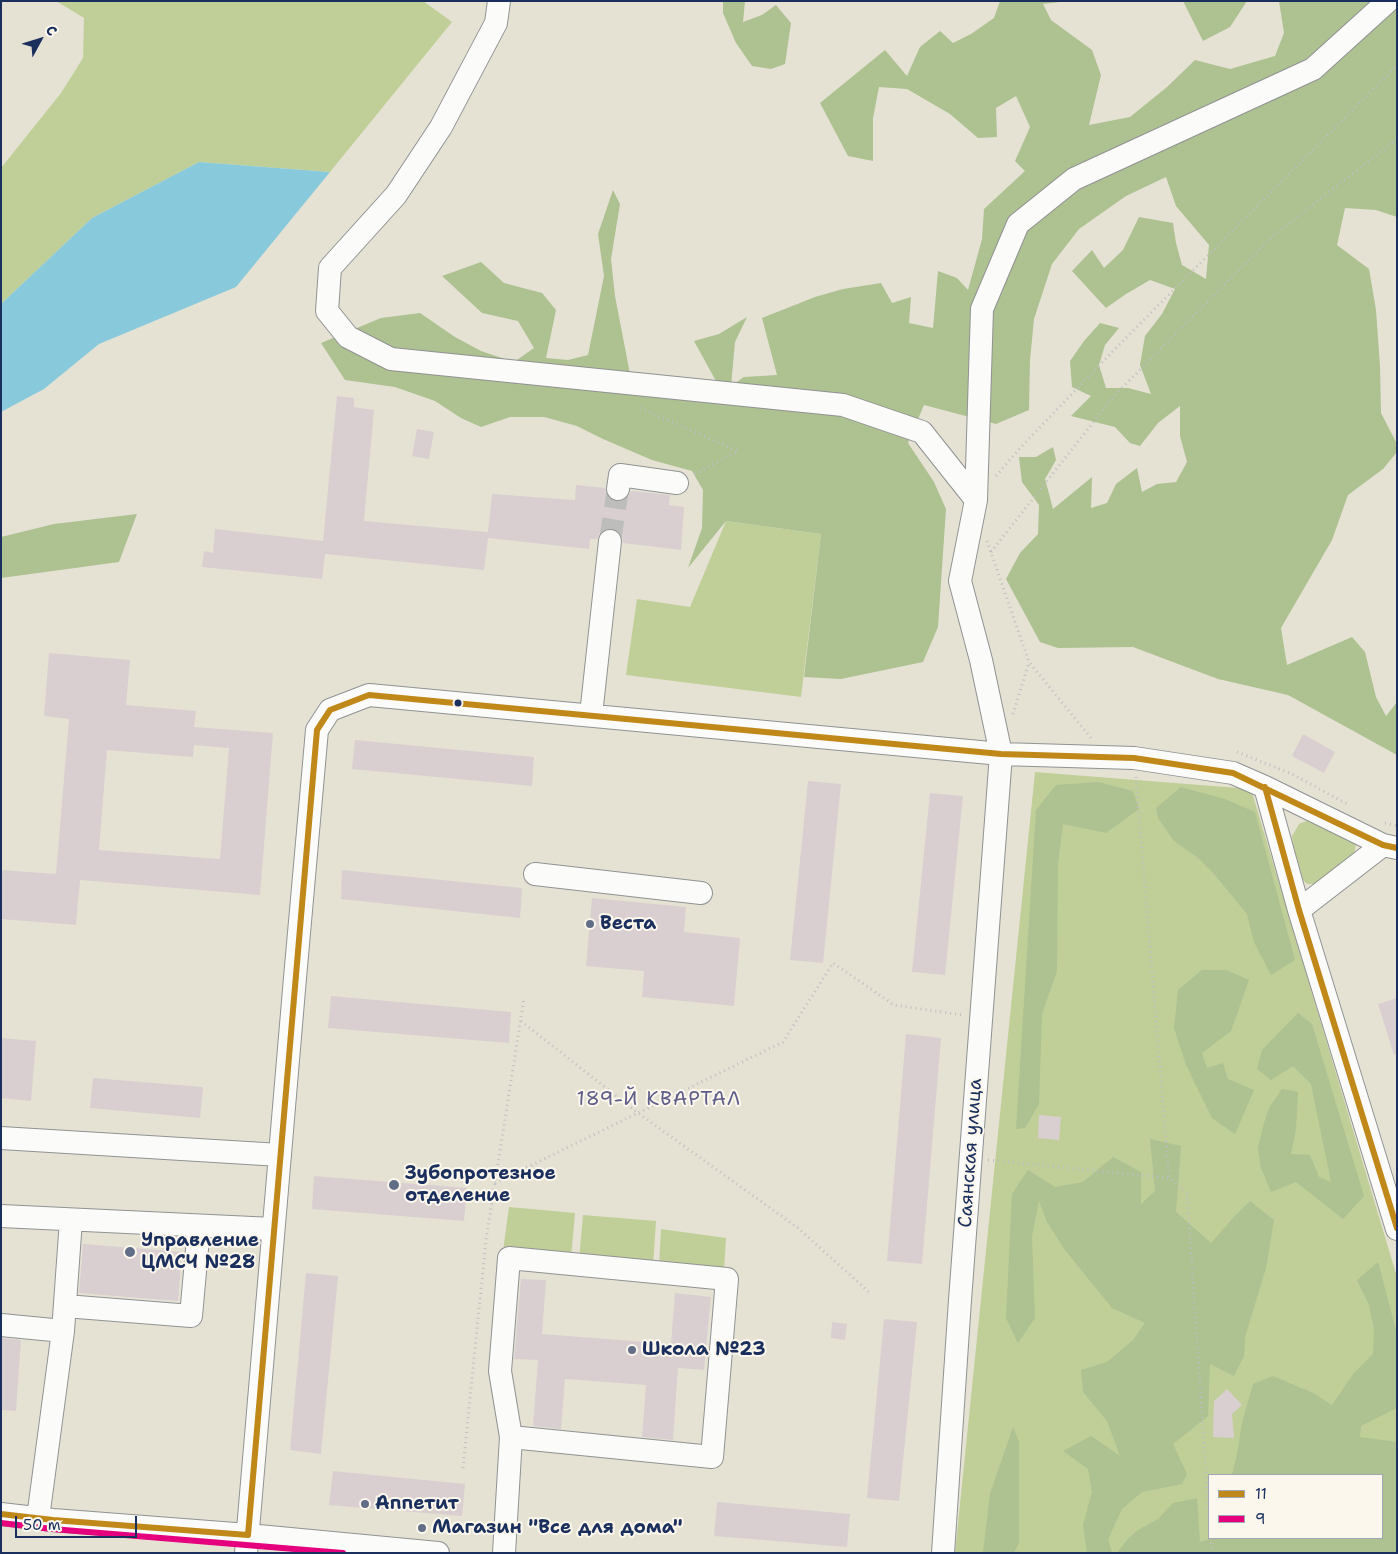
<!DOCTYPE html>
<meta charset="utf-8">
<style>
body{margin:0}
#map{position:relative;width:1398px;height:1554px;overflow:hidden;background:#e5e2d4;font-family:"Shantell Sans",sans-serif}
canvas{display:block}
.frame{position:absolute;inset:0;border:2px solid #1b2f5e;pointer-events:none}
.legend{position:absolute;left:1208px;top:1474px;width:175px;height:65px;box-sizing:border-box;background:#fbf7ec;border:1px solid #a1a7b3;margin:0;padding:6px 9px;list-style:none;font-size:15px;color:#1b2f5e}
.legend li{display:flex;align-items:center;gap:10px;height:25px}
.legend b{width:25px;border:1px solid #a1a7b3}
.north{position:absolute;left:15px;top:15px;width:50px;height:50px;-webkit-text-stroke:4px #fbf7ec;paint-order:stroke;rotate:51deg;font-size:14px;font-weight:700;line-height:20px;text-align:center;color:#1b2f5e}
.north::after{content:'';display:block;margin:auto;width:18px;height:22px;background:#1b2f5e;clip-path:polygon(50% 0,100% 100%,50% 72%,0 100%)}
.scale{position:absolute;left:15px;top:1516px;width:122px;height:22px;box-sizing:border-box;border:2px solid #1b2f5e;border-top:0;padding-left:6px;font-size:15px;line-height:18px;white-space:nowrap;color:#1b2f5e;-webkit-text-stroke:4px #fbf7ec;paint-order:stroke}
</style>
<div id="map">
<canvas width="1398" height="1554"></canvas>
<div class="frame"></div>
<ul class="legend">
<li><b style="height:6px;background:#c08818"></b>11</li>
<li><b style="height:6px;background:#e5007d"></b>9</li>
</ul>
<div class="north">С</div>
<div class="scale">50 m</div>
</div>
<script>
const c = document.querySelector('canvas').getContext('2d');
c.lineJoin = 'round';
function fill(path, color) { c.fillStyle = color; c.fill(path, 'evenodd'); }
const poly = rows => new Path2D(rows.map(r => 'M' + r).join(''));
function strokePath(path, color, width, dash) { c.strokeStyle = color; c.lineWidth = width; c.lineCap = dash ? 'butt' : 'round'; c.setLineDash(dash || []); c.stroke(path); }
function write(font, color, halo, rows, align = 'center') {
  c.font = font + ' "Shantell Sans",sans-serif'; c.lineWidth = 4; c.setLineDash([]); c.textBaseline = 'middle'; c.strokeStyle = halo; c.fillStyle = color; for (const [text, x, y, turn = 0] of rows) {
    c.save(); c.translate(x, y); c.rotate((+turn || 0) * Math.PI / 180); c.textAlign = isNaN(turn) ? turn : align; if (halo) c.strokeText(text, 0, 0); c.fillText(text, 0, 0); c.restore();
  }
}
const green = poly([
 [56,1,423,1,452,22,330,172,199,162,92,218,1,304,1,168,61,93,83,58,84,18],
 [726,521,821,534,801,697,626,675,637,599,690,607],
 [1035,772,1251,789,1397,1277,1397,1553,955,1553],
 [1209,1475,1382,1475,1382,1538,1209,1538],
 [1311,819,1353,840,1356,844,1354,854,1320,883,1314,884,1307,884,1303,880,1293,845,1292,836,1299,824],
 [509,1207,575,1213,571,1258,503,1251],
 [583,1215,656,1221,653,1266,579,1260],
 [661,1229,726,1238,724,1271,659,1267]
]);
const forest = poly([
 [723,1,745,1,743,22,762,15,776,5,791,23,785,64,771,69,752,66,736,43,723,13],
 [1000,1,1069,1,1043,4,1051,20,1092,50,1101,75,1089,125,1130,117,1167,87,1195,60,1230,69,1275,56,1284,33,1279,1,1397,1,1397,217,1376,210,1345,208,1337,245,1369,269,1376,310,1380,366,1381,413,1397,444,1397,452,1383,469,1348,495,1332,540,1281,628,1287,665,1352,637,1365,652,1376,697,1386,716,1397,702,1397,755,1288,695,1218,679,1133,647,1058,648,1040,642,1006,579,1020,553,1038,534,1039,505,1022,482,1019,457,1036,457,1053,447,1056,460,1045,479,1053,509,1092,477,1091,508,1107,503,1116,484,1137,468,1142,492,1157,484,1176,482,1187,462,1180,436,1180,406,1158,423,1140,446,1130,443,1115,427,1071,416,1091,396,1072,387,1070,361,1084,341,1100,323,1119,328,1105,345,1099,365,1106,388,1128,388,1151,394,1140,365,1145,336,1162,314,1175,289,1150,280,1126,294,1106,308,1072,271,1092,250,1104,268,1123,250,1139,217,1173,223,1176,243,1182,265,1206,279,1209,245,1176,206,1166,177,1126,196,1079,229,1052,264,1034,319,1030,360,1029,410,996,424,924,405,908,443,934,482,946,509,938,627,923,662,841,679,804,677,821,534,726,521,688,568,702,528,703,490,692,471,652,460,603,439,577,426,544,417,510,417,481,427,461,418,435,401,395,387,345,380,321,343,381,318,420,313,455,337,481,351,514,362,534,348,518,321,482,313,442,276,481,262,504,283,542,293,556,310,546,358,568,360,588,355,604,276,598,234,613,190,620,204,611,259,615,296,630,374,716,381,694,341,719,334,747,317,735,342,731,386,744,377,777,375,762,318,815,297,843,289,881,283,892,303,911,297,909,323,933,328,938,271,957,278,968,290,982,239,984,209,1025,171,1015,161,1030,127,1016,96,996,108,997,137,978,138,950,114,907,89,879,87,873,118,873,161,848,156,820,103,885,50,907,76,920,47,940,31,953,43,971,34,994,18],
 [1183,1,1247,1,1230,27,1203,41],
 [137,514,119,562,1,578,1,537,54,524],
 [1098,782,1133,791,1139,809,1106,833,1063,824,1058,864,1057,971,1042,1014,1039,1104,1025,1128,1016,1129,1036,810,1056,785],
 [1181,787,1225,799,1255,812,1295,960,1271,975,1254,942,1247,914,1214,874,1197,857,1174,841,1158,818,1156,808],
 [1202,970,1226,970,1249,980,1231,1031,1202,1053,1207,1068,1223,1063,1228,1079,1254,1090,1235,1134,1212,1118,1186,1065,1174,1028,1178,990],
 [1298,1013,1312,1024,1364,1196,1343,1219,1296,1182,1271,1192,1261,1168,1258,1148,1263,1126,1269,1108,1282,1089,1298,1092,1296,1129,1291,1154,1310,1155,1319,1177,1331,1182,1311,1084,1293,1066,1271,1080,1257,1069,1262,1050],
 [1150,1139,1181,1146,1176,1212,1211,1243,1234,1217,1250,1201,1274,1220,1266,1268,1245,1337,1244,1356,1234,1376,1210,1364,1208,1416,1173,1444,1187,1474,1182,1484,1142,1492,1122,1509,1108,1539,1112,1553,1087,1553,1083,1525,1092,1492,1088,1469,1063,1451,1091,1436,1120,1456,1107,1421,1083,1392,1081,1370,1107,1362,1133,1340,1145,1323,1112,1308,1065,1250,1047,1222,1039,1201,1032,1236,1035,1318,1018,1343,1006,1318,1012,1194,1028,1170,1055,1187,1083,1182,1113,1157,1141,1172,1141,1204,1155,1191],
 [1378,1262,1397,1334,1397,1408,1361,1426,1360,1437,1397,1442,1397,1553,1117,1553,1127,1540,1138,1530,1158,1519,1173,1503,1197,1498,1200,1542,1213,1538,1382,1538,1382,1475,1232,1475,1237,1454,1242,1423,1253,1384,1273,1376,1313,1393,1332,1405,1354,1373,1373,1354,1374,1329,1369,1305,1357,1280],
 [1013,1427,1019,1442,1019,1543,1014,1553,983,1553,990,1494]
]);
const water = poly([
 [199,162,330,172,236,287,99,344,44,389,1,412,1,304,92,218]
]);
const building = poly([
 [337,396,354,398,354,407,374,410,364,521,488,532,492,494,575,500,576,485,605,488,606,494,610,499,617,502,622,501,628,497,631,491,670,495,669,505,684,507,681,550,623,543,622,536,618,531,611,528,604,529,600,533,597,539,590,539,589,549,488,538,484,570,325,554,322,579,202,567,204,551,213,553,215,529,323,541],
 [417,429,434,432,429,459,412,456],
 [49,653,130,660,126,705,196,711,194,727,273,733,260,895,80,880,76,925,1,919,1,870,56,874,69,719,44,716],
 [194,745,229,748,220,859,99,850,107,750,193,757],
 [1303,734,1335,752,1324,773,1292,756],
 [355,740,534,757,532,786,352,769],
 [808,781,841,784,823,963,790,960],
 [930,793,963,796,945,975,912,972],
 [342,870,522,888,520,918,341,899],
 [592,898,686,907,684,932,740,938,734,1006,642,997,644,971,586,966],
 [331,996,511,1012,509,1043,328,1028],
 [1397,998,1397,1054,1394,1055,1378,1004],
 [906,1034,941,1038,922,1264,887,1261],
 [1,1038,36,1041,31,1101,1,1098],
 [93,1078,203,1087,200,1118,90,1108],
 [1039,1115,1061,1117,1059,1140,1038,1138],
 [314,1176,467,1188,464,1221,312,1209],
 [83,1244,182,1252,178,1301,79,1293],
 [306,1273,338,1276,321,1454,290,1450],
 [521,1279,546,1280,542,1334,671,1344,675,1293,711,1297,704,1370,678,1368,673,1440,642,1437,646,1385,565,1379,561,1429,533,1426,538,1360,514,1359],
 [884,1319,917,1322,899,1501,867,1498],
 [832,1322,847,1324,845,1340,831,1338],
 [1,1338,21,1340,16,1411,1,1410],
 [1227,1389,1242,1405,1232,1414,1234,1438,1213,1437,1214,1401],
 [333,1471,465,1484,462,1516,329,1505],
 [717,1502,850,1514,847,1547,714,1536]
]);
const minorTunnel = poly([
 [610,541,618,489]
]);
const path = poly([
 [640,408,738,451,693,475],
 [996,476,1021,447,1114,350,1397,65],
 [987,541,1029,662,1091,738],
 [991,552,1114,396,1273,236,1397,139],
 [1013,714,1029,662],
 [1237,752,1292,774,1349,805],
 [1136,777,1169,1178],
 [1385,823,1397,826],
 [521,1021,638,1113,798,1228,869,1292],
 [988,1160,1169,1178,1187,1193,1209,1519],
 [495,1183,783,1042,833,963,894,1005,962,1015],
 [463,1468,486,1240,524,998],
 [1211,1538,1212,1553]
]);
const minor = poly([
 [499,1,496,23,441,127,396,195,330,268,327,311,348,337,391,359,843,405,922,432,976,500,960,581,981,660,1001,754,960,1300,943,1553],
 [618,489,620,475,677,483],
 [976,500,982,309,1018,224,1074,179,1313,69,1388,1],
 [591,715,610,541],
 [1265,787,1299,910,1397,1229],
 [535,874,701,893],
 [1299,910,1383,845],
 [1,1138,280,1155],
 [1,1216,273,1229],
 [65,1306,191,1316,199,1227],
 [1,1325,63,1331],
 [1,1514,53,1520,248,1535,438,1553],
 [38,1518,63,1331,71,1220],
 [246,1553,295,978,317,730,330,710,369,695,1001,754,1134,758,1233,773,1265,787,1383,845,1397,848],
 [504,1553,511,1437,500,1371,509,1258,727,1279,712,1457,511,1437]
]);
const bus1 = poly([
 [1265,787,1299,910,1397,1228],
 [1,1514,53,1520,248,1535],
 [248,1535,317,730,330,710,369,695,1001,754,1134,758,1233,773,1383,845,1397,848]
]);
const bus2 = poly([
 [1,1523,52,1529,343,1553]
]);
const markers = [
 [458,703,4.5,"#1b2f5e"],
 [590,924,5,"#626e87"],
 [394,1185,6,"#626e87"],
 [130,1252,6,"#626e87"],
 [632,1350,5,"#626e87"],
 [365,1504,5,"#626e87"],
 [422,1528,5,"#626e87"]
];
const poiNames = [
 ["Веста",600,924],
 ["Зубопротезное",405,1174],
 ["отделение",405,1196],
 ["Управление",141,1241],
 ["ЦМСЧ №28",141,1263],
 ["Школа №23",642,1350],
 ["Аппетит",375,1504],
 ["Магазин \"Все для дома\"",432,1528]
];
const streetNames = [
 ["Саянская улица",971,1153,-86]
];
const neighbourhoodNames = [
 ["189-Й КВАРТАЛ",659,1100]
];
fill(green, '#c0cf98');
fill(forest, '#adc191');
fill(water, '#88cadb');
fill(building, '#d9cfd0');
strokePath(minorTunnel, '#bdbebc', 22, [22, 11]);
strokePath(minor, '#909293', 24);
strokePath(path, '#bebfc1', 3, [1, 4]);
strokePath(minor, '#fbfbf9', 22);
strokePath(bus1, '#c08818', 6);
strokePath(bus2, '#e5007d', 6);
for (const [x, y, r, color] of markers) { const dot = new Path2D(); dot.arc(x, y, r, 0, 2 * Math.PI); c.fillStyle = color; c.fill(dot); strokePath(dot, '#fbf7ec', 2); }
write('bold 19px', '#1b2f5e', '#fbf7ec', poiNames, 'left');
write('19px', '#1b2f5e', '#fbf7ec', streetNames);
c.letterSpacing = '1px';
write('20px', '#5f5d89', '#fbf7ec', neighbourhoodNames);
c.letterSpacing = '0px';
</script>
